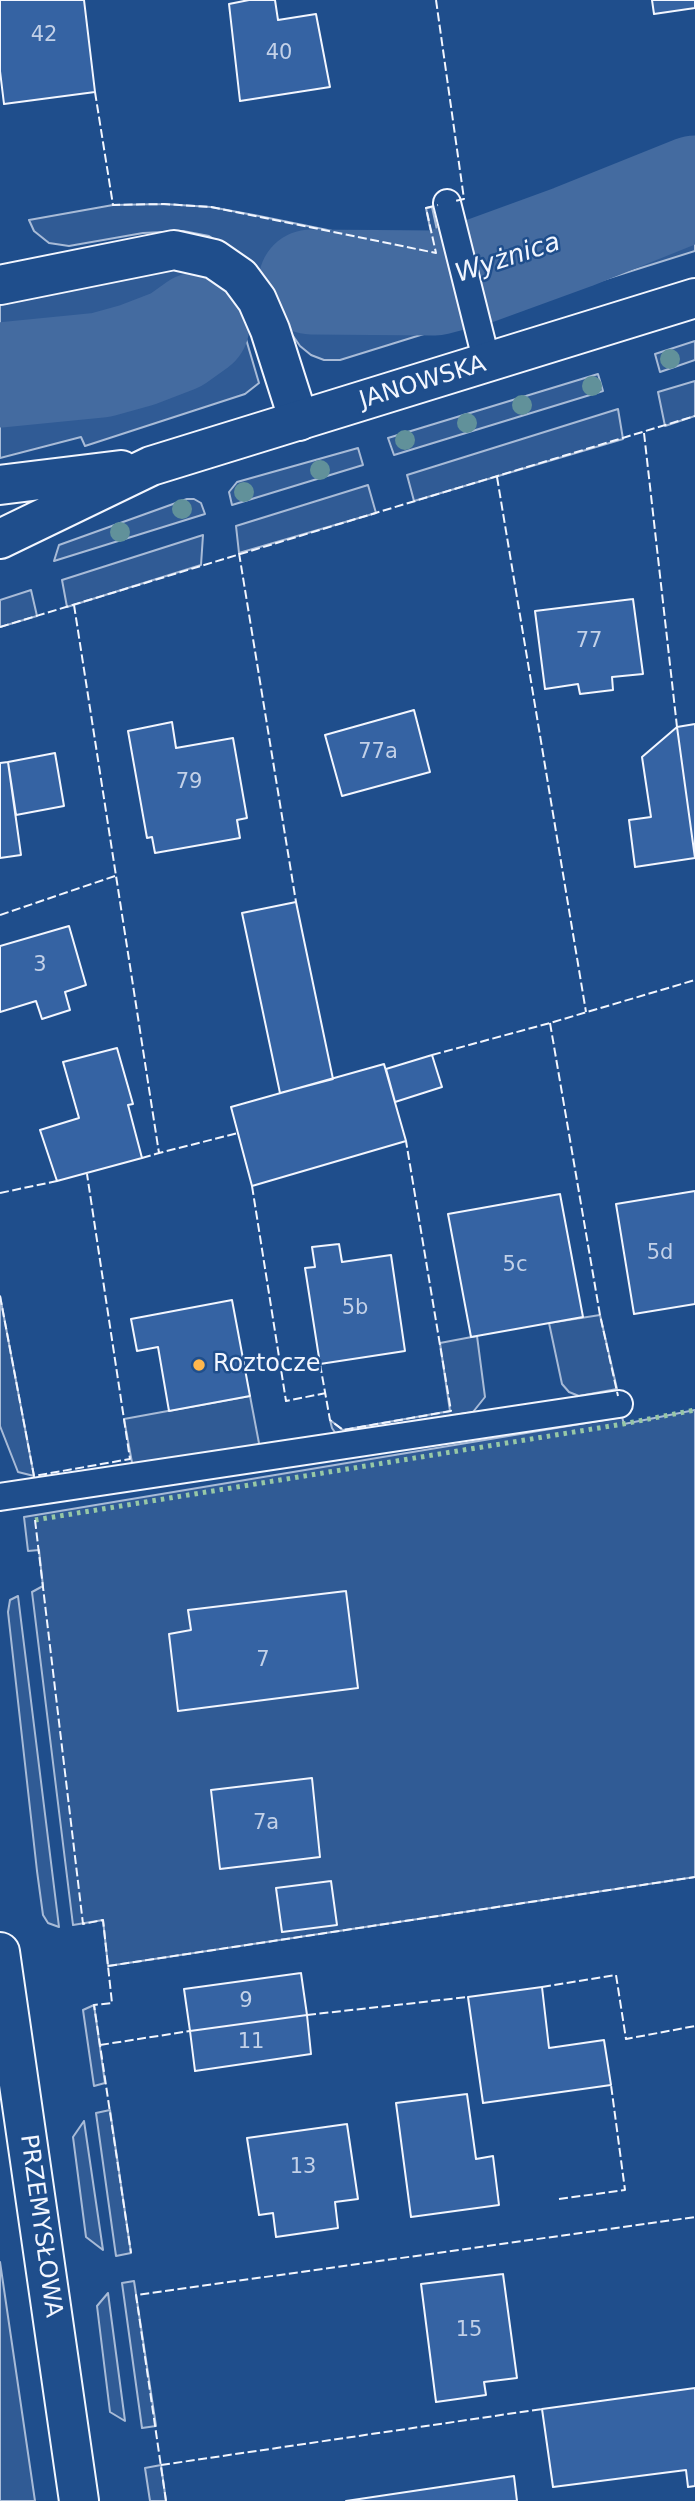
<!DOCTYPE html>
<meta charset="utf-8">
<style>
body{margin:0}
canvas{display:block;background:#1f4e8c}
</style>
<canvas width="695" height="2501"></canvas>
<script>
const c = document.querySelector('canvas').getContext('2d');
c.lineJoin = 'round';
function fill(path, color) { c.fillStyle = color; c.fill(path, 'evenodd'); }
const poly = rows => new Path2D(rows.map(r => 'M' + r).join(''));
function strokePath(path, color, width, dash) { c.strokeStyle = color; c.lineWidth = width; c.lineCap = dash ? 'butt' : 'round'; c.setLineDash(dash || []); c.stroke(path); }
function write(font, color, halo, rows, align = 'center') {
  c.font = font + ' "DejaVu Sans",sans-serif'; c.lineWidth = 5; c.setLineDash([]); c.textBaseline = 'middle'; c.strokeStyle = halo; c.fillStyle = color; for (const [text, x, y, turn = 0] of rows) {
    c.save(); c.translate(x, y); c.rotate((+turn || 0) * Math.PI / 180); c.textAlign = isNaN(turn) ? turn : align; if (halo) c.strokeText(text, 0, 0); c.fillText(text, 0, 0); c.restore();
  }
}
const built = poly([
 [695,194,695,251,498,313,483,300,480,278,695,194],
 [164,204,211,207,259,216,435,252,426,208,432,207,456,317,456,324,340,360,324,360,311,355,300,346,235,252,209,236,183,231,143,233,69,246,49,243,34,231,29,220,113,205,164,204],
 [177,268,205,275,233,295,259,383,245,394,85,446,81,437,0,458,0,305,143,272,177,268],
 [695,341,695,360,660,372,655,354,695,341],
 [598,374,603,391,394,455,388,438,598,374],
 [695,381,695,416,665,426,658,392,695,381],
 [618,409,623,439,414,501,407,475,618,409],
 [358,448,363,465,232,505,229,492,237,482,358,448],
 [368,485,376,513,239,553,236,526,368,485],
 [187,499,194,499,201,503,205,514,54,561,59,545,187,499],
 [203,535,201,565,67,607,62,580,203,535],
 [31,590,37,616,0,627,0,600,31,590],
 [0,1296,34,1476,18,1472,0,1426,0,1296],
 [600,1315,617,1389,579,1396,569,1392,562,1384,549,1323,600,1315],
 [477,1336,485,1397,473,1412,336,1434,332,1428,330,1420,343,1430,450,1411,440,1343,477,1336],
 [250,1396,262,1459,135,1479,124,1419,250,1396],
 [695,1410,695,1877,108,1966,103,1920,73,1925,32,1592,43,1586,39,1550,28,1551,24,1517,622,1417,624,1424,695,1410],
 [18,1596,59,1927,48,1923,43,1915,37,1871,8,1612,10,1600,18,1596],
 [94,2005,105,2083,94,2086,83,2010,94,2005],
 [110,2110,131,2253,116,2256,96,2113,110,2110],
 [84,2121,103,2250,86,2237,73,2137,84,2121],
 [0,2262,35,2501,0,2501,0,2262],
 [134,2281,156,2426,142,2428,122,2283,134,2281],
 [108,2293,125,2421,110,2412,97,2306,108,2293],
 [161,2465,166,2501,150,2501,145,2468,161,2465]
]);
const river = poly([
 [311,282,435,283,477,272,573,237,695,188],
 [0,375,101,365,137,355,176,340,197,325]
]);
const building = poly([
 [0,0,84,0,95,92,4,104,0,71,0,0],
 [249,0,275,0,278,20,316,14,330,87,240,101,229,4,249,0],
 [652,0,695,0,695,8,654,14,652,0],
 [633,599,643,674,612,677,613,690,580,694,578,684,545,689,535,611,633,599],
 [414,710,430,772,342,796,325,735,414,710],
 [172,722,176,748,233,738,247,818,237,820,240,838,155,853,152,837,147,838,128,731,172,722],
 [695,724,695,858,677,727,695,724],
 [677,727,695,858,635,867,629,820,651,817,642,757,677,727],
 [55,753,64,806,16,815,8,762,55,753],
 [8,762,21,855,0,858,0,763,8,762],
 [296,902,333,1079,280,1093,242,913,296,902],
 [69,926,86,985,65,992,70,1010,42,1019,36,1001,0,1012,0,946,69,926],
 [117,1048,133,1104,128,1105,142,1158,57,1181,40,1130,79,1118,63,1062,117,1048],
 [432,1055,442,1087,395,1102,386,1069,432,1055],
 [384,1064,406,1141,252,1186,231,1107,384,1064],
 [695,1191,695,1304,634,1314,616,1204,695,1191],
 [560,1194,583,1317,471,1337,448,1214,560,1194],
 [339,1244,342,1262,391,1255,405,1351,320,1364,305,1268,315,1267,312,1247,339,1244],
 [232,1300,250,1396,169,1411,158,1347,137,1351,131,1319,232,1300],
 [346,1591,358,1688,178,1711,169,1634,191,1630,188,1610,346,1591],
 [312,1778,320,1857,220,1869,211,1790,312,1778],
 [331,1881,337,1925,282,1932,276,1888,331,1881],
 [301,1973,307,2015,190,2031,184,1989,301,1973],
 [542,1987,549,2048,604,2040,611,2085,483,2103,468,1997,542,1987],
 [307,2015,311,2054,195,2071,190,2031,307,2015],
 [467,2094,476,2159,493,2156,499,2205,411,2217,396,2103,467,2094],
 [347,2124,358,2199,335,2202,338,2228,276,2237,273,2213,259,2215,247,2138,347,2124],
 [503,2274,517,2378,484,2382,486,2395,436,2402,421,2284,503,2274],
 [695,2388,695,2486,688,2487,686,2470,553,2487,542,2409,695,2388],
 [514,2476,517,2501,346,2501,514,2476]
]);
const lane = poly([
 [447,203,487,363],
 [0,1497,619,1404]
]);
const street = poly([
 [0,285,174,250,214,259,240,277,257,300,270,330,299,421]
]);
const secondary = poly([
 [0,485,121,470],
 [0,539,151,466,695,298],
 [0,1952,79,2501]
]);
const hedge = poly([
 [35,1520,623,1424,695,1410]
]);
const fence = poly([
 [436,0,464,199,455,201],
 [95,92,113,205,164,204,211,207,436,253,426,208,438,205],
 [644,433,677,727],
 [497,477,586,1012],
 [239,553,296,902],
 [74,605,159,1153,238,1133],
 [0,627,695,416],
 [0,915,115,876],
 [550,1023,600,1315,618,1396],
 [432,1055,550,1023,695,980],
 [142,1158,159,1153],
 [252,1186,286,1401,326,1393],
 [0,1193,57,1181],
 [0,1296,34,1476,130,1459,87,1174],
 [320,1364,330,1420,343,1430,451,1411,406,1141],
 [35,1520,83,1924,103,1920,112,2003,94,2005,131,2253],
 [108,1966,695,1877],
 [542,1987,616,1975,626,2039,695,2026],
 [307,2015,468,1997],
 [100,2045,190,2031],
 [559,2199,625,2190,611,2085],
 [161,2465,542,2409],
 [166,2501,136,2295,695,2217]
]);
const trees = [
 [670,359],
 [592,386],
 [522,405],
 [467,423],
 [405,440],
 [320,470],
 [244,492],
 [182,509],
 [120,532]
];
const markers = [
 [199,1365,7,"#ffb74d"]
];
const numberNames = [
 ["42",44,36],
 ["40",279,54],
 ["77",589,642],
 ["77a",378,753],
 ["79",189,783],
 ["3",40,966],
 ["5d",660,1254],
 ["5c",515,1266],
 ["5b",355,1309],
 ["7",263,1661],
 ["7a",266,1824],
 ["9",246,2002],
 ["11",251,2043],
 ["13",303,2168],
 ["15",469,2331]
];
const streetNames = [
 ["JANOWSKA",423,383,-17],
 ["PRZEMYSŁOWA",40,2226,82]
];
const poiNames = [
 ["Roztocze",213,1365]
];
const waterNames = [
 ["Wyżnica",508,259,-18]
];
fill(built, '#305b95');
strokePath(built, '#a8bbd7', 2);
strokePath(river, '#446ba0', 105);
fill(building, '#3563a3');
strokePath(building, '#f2f6ff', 2);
strokePath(lane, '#f2f6ff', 30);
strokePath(street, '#f2f6ff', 42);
strokePath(secondary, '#f2f6ff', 42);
strokePath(lane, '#1f4e8c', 26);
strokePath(street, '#1f4e8c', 38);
strokePath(secondary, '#1f4e8c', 38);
strokePath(hedge, '#97c8a6', 5, [3.5, 5]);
strokePath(fence, '#f2f6ff', 2, [9, 3.5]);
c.fillStyle = '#61919a';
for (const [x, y] of trees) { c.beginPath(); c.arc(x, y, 10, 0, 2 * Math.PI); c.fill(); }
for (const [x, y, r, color] of markers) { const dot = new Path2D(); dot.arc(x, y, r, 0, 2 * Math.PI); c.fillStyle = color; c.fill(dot); strokePath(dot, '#1f4e8c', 2.5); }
write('21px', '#c3d1e8', null, numberNames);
write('24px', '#f2f6ff', '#1f4e8c', streetNames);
write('24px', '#f2f6ff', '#1f4e8c', poiNames, 'left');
write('italic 26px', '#f2f6ff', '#1f4e8c', waterNames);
</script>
